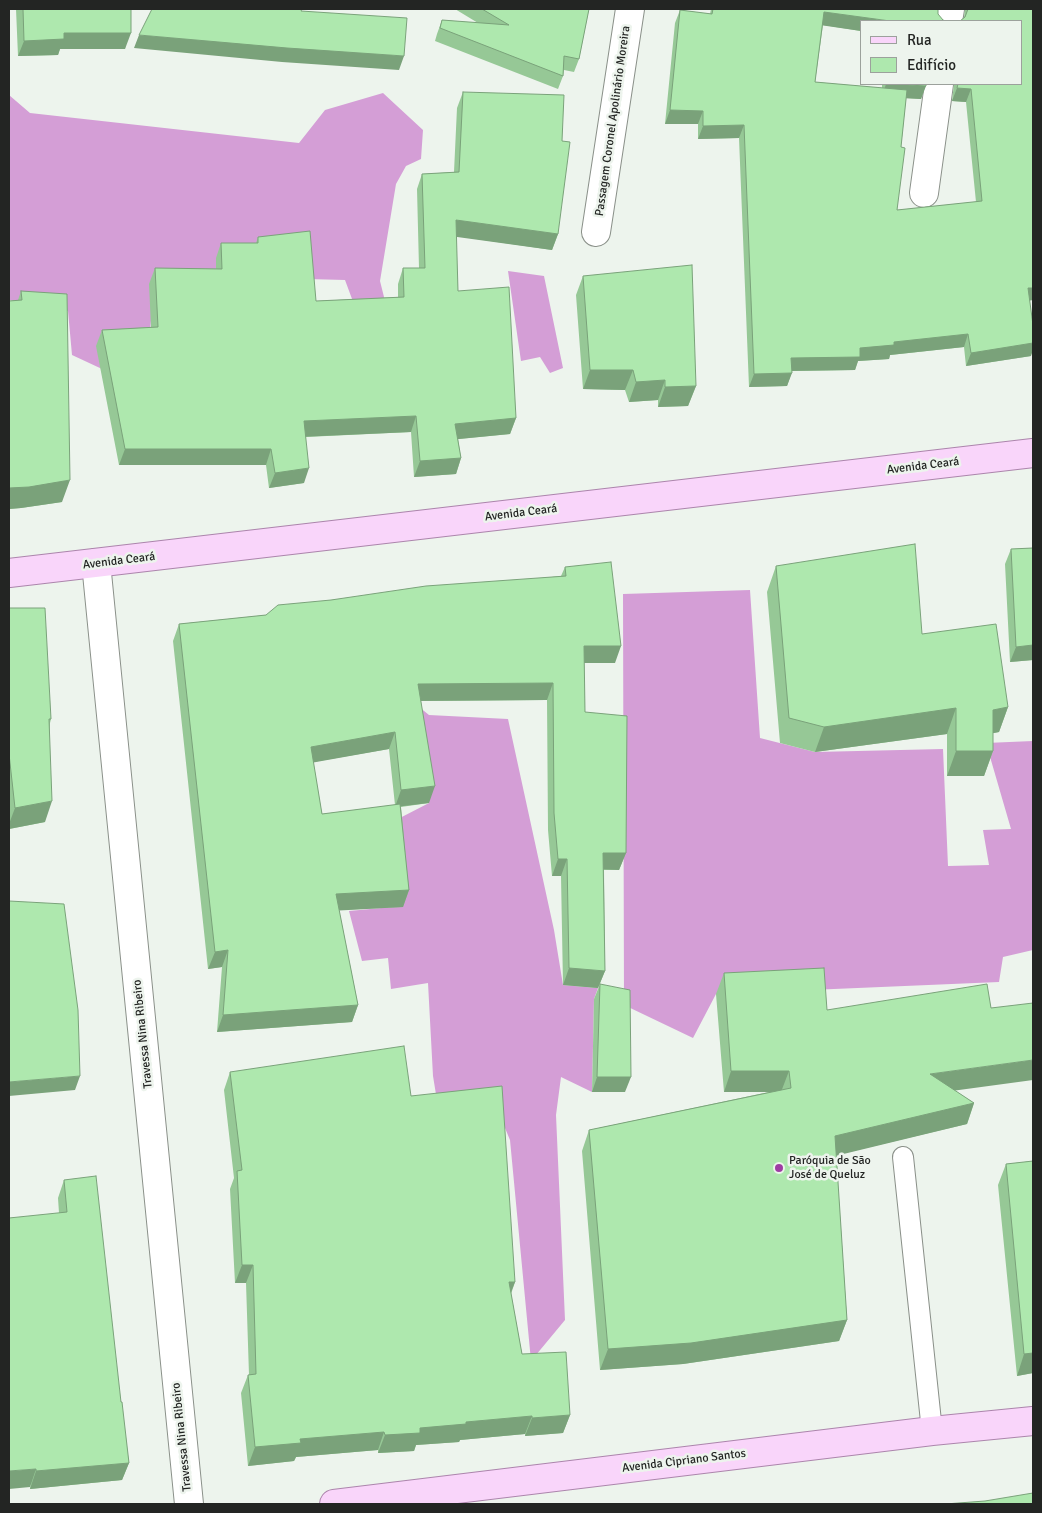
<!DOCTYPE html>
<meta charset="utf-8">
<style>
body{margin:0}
#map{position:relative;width:1042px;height:1513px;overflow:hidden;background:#edf4ed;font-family:Signika,sans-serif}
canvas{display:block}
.frame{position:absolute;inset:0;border:10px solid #232523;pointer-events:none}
.legend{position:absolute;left:860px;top:20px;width:162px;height:65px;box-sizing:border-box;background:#edf4ed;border:1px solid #9ca19c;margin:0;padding:6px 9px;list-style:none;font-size:15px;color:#232523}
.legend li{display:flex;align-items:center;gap:10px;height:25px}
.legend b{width:25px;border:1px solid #9ca19c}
</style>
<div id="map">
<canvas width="1042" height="1513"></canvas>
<div class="frame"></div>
<ul class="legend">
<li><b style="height:6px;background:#f9d5fa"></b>Rua</li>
<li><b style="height:14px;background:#aee8ae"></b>Edifício</li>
</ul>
</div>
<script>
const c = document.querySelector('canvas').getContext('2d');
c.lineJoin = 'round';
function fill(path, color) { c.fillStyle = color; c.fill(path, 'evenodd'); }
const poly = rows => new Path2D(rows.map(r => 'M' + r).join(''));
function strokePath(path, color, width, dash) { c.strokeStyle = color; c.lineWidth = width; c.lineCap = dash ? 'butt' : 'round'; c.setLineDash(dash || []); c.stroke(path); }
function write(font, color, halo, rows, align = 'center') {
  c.font = font + ' Signika,sans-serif'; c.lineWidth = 5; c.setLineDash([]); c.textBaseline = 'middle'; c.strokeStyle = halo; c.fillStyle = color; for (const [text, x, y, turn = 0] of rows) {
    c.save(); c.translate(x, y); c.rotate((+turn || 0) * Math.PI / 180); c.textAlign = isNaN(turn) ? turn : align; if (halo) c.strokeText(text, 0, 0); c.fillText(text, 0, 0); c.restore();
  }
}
const forest = poly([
 [383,93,423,130,421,159,406,166,396,184,380,281,393,333,365,334,345,280,155,275,145,389,72,355,68,311,9,300,9,95,30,113,299,143,325,110],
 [508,271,544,276,563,368,550,373,540,357,521,361],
 [750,590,760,738,815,752,943,749,948,866,989,865,983,830,1011,829,986,743,1033,741,1033,950,1003,957,999,982,716,994,693,1038,624,1005,623,594],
 [413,702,429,715,508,719,554,930,563,985,598,988,594,999,592,1092,561,1077,556,1115,565,1320,531,1361,510,1140,495,1104,441,1125,433,1076,428,983,391,989,388,958,362,961,349,911,403,906,394,821,429,803]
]);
const service = poly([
 [903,1157,932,1431]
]);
const minor = poly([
 [948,21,950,9],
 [924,193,939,84],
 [596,232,630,9],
 [96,563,189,1504]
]);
const primary = poly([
 [9,573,1033,453],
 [334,1504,932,1431,1033,1421]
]);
const wall = poly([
 [16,9,131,9,125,49,60,49,58,55,18,56],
 [455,9,589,9,579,59,574,72,564,70,563,76,558,89,435,41,437,34,442,20,478,23],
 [711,9,938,9,861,21,861,31,823,25,815,82,882,88,882,84,926,84,921,99,906,98,901,147,897,210,976,202,966,102,952,101,954,84,1021,84,964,18,965,9,1033,9,1030,300,1031,356,966,366,964,347,890,355,889,359,858,361,855,370,792,371,787,386,749,387,739,138,698,139,698,124,665,124,675,23,680,10,710,14],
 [463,92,558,234,552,250,456,236,458,291,516,418,510,434,458,439,461,458,456,474,414,477,411,432,306,437,304,483,269,488,266,465,119,465,96,346,102,330,151,327,149,284,155,268,216,269,216,258,221,243,256,243,258,237,316,301,398,297,398,284,403,268,419,268,417,189,422,174,454,172,457,108],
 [583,276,696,386,688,406,658,407,658,400,629,402,625,390,583,389,576,295],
 [21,291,62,502,21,508,9,509,9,301,18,300],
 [1033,548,1033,660,1010,662,1005,564,1011,549],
 [776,566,922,634,1008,707,999,732,993,733,993,751,984,776,947,776,947,734,815,752,780,743,767,592],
 [565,567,615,663,584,663,585,712,626,853,619,870,604,870,605,971,598,988,563,985,561,876,552,876,548,830,547,700,421,701,429,803,401,807,409,890,403,907,339,910,358,1005,352,1022,217,1032,222,967,208,969,173,641,179,624,266,615,331,600,561,576],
 [389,749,395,805,322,814,313,762],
 [9,608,51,719,50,723,45,822,9,829],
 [724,973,827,1010,974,1103,967,1124,836,1155,847,1320,839,1341,683,1364,600,1370,582,1151,589,1130,769,1092,724,1092,716,994],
 [600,984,625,1092,592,1092,594,999],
 [230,1072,411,1096,515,1282,511,1294,522,1354,570,1415,563,1433,525,1436,525,1434,460,1440,459,1442,416,1445,414,1451,378,1453,378,1450,296,1457,294,1461,248,1466,241,1393,248,1375,249,1375,246,1283,235,1283,230,1189,234,1178,224,1090],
 [1033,1161,1033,1373,1017,1376,998,1185,1006,1164],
 [64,1180,121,1402,129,1463,122,1480,30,1489,59,1213,58,1198]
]);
const shadedWall = poly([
 [824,12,890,21,861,21,861,31,820,25],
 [64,33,131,33,125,49,60,49,58,55,18,56,24,41],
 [139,35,404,56,399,70,282,62,134,48],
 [886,84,926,86,921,99,882,97],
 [957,88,971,89,966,102,952,101],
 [670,110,703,111,698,124,665,124],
 [744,125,739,138,698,139,703,126],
 [456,220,558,234,552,250,450,236],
 [1028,288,1033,288,1033,300,1023,302],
 [968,334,964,347,890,355,889,359,858,361,855,370,786,371,791,358,860,348,894,342],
 [1033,343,1033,350,1031,356,966,366,971,353],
 [590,370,633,370,625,390,583,389],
 [792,373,787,386,749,387,754,374],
 [665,380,658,400,629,402,636,382],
 [696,386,688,406,658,407,665,387],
 [416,416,411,432,299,437,304,421],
 [516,418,510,434,449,440,455,424],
 [125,449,271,449,266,465,119,465],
 [461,458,456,474,414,477,420,461],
 [309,468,304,483,269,488,275,473],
 [70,480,62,502,21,508,9,509,9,488],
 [1033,645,1033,660,1010,662,1016,647],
 [584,646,621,646,615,663,578,663],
 [553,683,547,700,412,701,418,684],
 [1008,707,999,732,984,735,993,710],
 [956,708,947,734,815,752,824,727],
 [395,732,389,749,305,764,311,747],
 [956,751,993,751,984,776,947,776],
 [435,786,429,803,395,807,401,790],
 [52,801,45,822,9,829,9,824,15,808],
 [603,853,626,853,619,870,597,869],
 [558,859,567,859,561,876,552,876],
 [409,890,403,907,330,911,336,894],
 [228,950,222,967,208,969,215,952],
 [569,968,605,971,598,988,563,985],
 [358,1005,352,1022,217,1032,223,1015],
 [1033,1060,1033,1080,922,1095,930,1074],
 [731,1071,789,1071,781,1092,724,1092],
 [80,1076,75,1090,9,1096,9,1082],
 [597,1077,631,1077,625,1092,592,1092],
 [974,1103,967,1124,827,1158,835,1136],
 [242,1265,253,1265,246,1283,235,1283],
 [509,1282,515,1282,508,1300],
 [847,1320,839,1341,683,1364,600,1370,608,1349],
 [1033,1353,1033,1373,1017,1376,1024,1354],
 [570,1415,563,1433,525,1436,532,1418],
 [532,1416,525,1434,460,1440,459,1442,416,1445,414,1451,378,1453,385,1435,420,1428,466,1422],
 [384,1432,378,1450,296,1457,294,1461,248,1466,255,1447,300,1439],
 [129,1463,122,1480,30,1489,36,1471],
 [36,1469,30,1487,9,1489,9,1471]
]);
const building = poly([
 [23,9,131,9,131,33,64,33,64,39,24,41,23,9],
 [152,9,302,9,301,11,407,18,404,56,287,48,139,35,152,9],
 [482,9,589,9,579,59,564,56,563,76,440,28,442,20,509,25,482,9],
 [713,9,938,9,938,14,943,20,945,21,890,21,824,12,815,82,907,90,901,147,905,148,897,210,982,201,971,89,957,88,958,84,1021,84,1021,21,960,21,965,17,968,9,1033,9,1033,288,1028,288,1033,325,1033,343,971,353,968,334,894,342,894,345,860,348,860,357,791,358,792,373,754,374,744,125,703,126,703,111,670,110,680,10,712,14,713,9],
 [890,84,926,84,926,86,890,84],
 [463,92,564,95,562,141,570,142,558,234,456,220,458,291,509,287,516,418,455,424,461,458,420,461,416,416,304,421,309,468,275,473,271,449,125,449,102,330,158,327,155,268,222,269,221,243,258,243,258,237,310,231,316,301,404,297,403,268,425,268,422,174,459,172,463,92],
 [692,265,696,386,665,387,665,380,636,382,633,370,590,370,583,276,692,265],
 [21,291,67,294,70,480,29,487,9,488,9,301,22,300,21,291],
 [915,544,922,634,996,624,1008,707,993,710,993,751,956,751,956,708,824,727,789,718,776,566,915,544],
 [1033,548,1033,645,1016,647,1011,549,1033,548],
 [611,562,621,646,584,646,585,712,627,716,626,853,603,853,605,971,569,968,567,859,558,859,554,813,553,683,418,684,435,786,401,790,395,732,311,747,322,814,400,804,409,890,336,894,358,1005,223,1015,228,950,215,952,179,624,266,615,278,605,331,600,426,586,566,576,565,567,611,562],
 [9,608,45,608,51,719,49,719,52,801,15,808,9,754,9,608],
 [9,901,64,904,78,1010,80,1076,9,1082,9,901],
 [824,968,827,1010,987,984,991,1008,1033,1003,1033,1060,930,1074,974,1103,835,1136,847,1320,691,1343,608,1349,589,1130,791,1088,789,1071,731,1071,724,973,824,968],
 [600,984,630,990,631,1077,597,1077,600,984],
 [404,1046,411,1096,502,1086,515,1282,509,1282,522,1354,566,1352,570,1415,532,1418,532,1416,466,1422,466,1424,420,1428,420,1433,385,1435,384,1432,300,1439,301,1443,255,1447,248,1375,256,1374,253,1265,242,1265,237,1171,242,1170,230,1072,404,1046],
 [1033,1161,1033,1353,1024,1354,1006,1164,1033,1161],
 [96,1176,121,1402,122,1402,129,1463,36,1471,36,1469,9,1471,9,1218,67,1212,64,1180,96,1176],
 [1033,1493,1033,1504,945,1504,985,1501,1033,1493]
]);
const markers = [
 [779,1168,5,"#9e3ca3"]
];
const streetNames = [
 ["Passagem Coronel Apolinário Moreira",613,121,-82],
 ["Avenida Ceará",923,466,-7],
 ["Avenida Ceará",521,513,-7],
 ["Avenida Ceará",119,561,-7],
 ["Travessa Nina Ribeiro",143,1034,-96],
 ["Travessa Nina Ribeiro",182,1437,-96],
 ["Avenida Cipriano Santos",684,1461,-7]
];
const poiNames = [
 ["Paróquia de São",789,1161],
 ["José de Queluz",789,1175]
];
fill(forest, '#d49ed6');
strokePath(service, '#8a9089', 22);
strokePath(minor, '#8a9089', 30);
strokePath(primary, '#ac85ac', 30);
strokePath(service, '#fff', 20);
strokePath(minor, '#fff', 28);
strokePath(primary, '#f9d5fa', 28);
fill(wall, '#96c896');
fill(shadedWall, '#7aa27a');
fill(building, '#aee8ae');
strokePath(building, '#7aa27a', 1);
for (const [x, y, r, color] of markers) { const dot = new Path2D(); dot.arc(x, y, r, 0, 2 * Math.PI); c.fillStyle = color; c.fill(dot); strokePath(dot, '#edf4ed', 2); }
write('12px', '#232523', '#edf4ed', streetNames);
write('12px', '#232523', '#edf4ed', poiNames, 'left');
</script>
